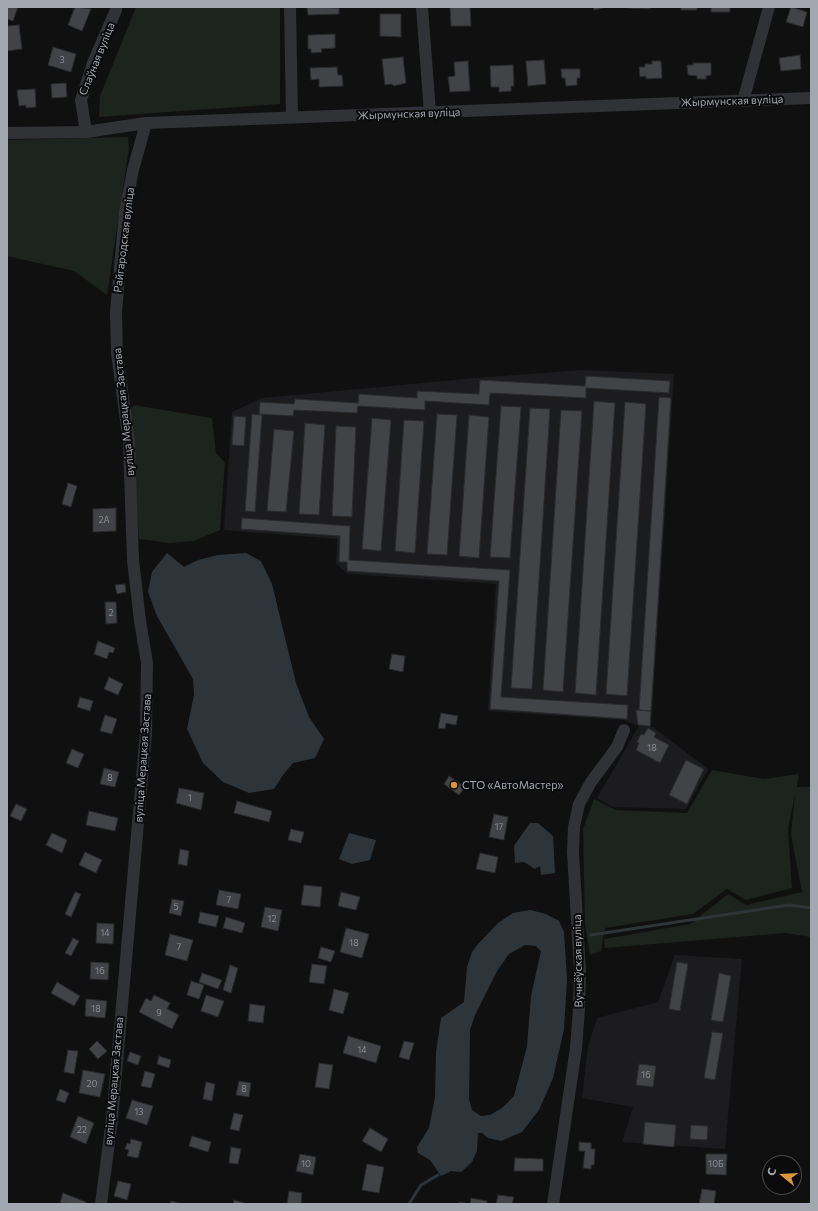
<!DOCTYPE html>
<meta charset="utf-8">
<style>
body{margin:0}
#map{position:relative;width:818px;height:1211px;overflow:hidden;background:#101011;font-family:Commissioner,sans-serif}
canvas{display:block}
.frame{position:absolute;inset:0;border:8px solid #a3a8b0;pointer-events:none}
.north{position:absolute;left:762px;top:1155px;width:40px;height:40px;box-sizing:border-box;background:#0b0b0c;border:1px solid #484a4e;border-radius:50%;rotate:288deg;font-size:11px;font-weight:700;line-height:16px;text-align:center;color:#a3a8b0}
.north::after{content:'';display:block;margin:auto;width:14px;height:18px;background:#db953e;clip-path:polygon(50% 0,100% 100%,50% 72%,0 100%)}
</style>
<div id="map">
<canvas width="818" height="1211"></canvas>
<div class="frame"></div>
<div class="north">С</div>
</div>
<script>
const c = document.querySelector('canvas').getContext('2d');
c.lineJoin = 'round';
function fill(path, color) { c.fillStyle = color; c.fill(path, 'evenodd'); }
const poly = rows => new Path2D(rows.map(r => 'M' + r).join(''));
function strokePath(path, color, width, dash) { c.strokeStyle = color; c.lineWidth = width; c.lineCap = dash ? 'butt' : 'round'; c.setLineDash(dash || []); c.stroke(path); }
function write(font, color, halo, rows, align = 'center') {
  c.font = font + ' Commissioner,sans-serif'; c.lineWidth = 4; c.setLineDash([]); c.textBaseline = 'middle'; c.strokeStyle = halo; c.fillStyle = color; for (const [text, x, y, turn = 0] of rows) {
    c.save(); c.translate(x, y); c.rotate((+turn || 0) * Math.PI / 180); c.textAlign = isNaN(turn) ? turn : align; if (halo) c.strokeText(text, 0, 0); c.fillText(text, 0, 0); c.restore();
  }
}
const built = poly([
 [582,370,674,374,651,727,644,727,653,727,708,769,686,809,613,807,597,798,639,726,624,720,488,711,496,584,348,574,336,564,337,539,224,530,232,412,262,398,476,378],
 [675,955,742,959,725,1149,622,1142,633,1107,582,1098,588,1046,597,1018,658,1002]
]);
const green = poly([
 [136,7,280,7,280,104,99,117,100,96],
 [128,137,129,148,107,295,74,271,7,256,7,140],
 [134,405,212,418,216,453,225,463,220,530,194,541,169,543,139,539,129,410],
 [712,770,764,779,799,774,797,787,811,787,811,937,785,933,605,948,604,939,690,924,728,894,746,905,802,892,791,835,795,795,788,828,792,888,746,900,727,889,693,914,605,928,601,951,590,955,585,924,583,829,594,799,616,810,687,813]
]);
const water = poly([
 [167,553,184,567,198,560,218,555,246,553,261,561,272,584,296,683,309,717,324,739,315,758,293,763,283,775,274,789,249,793,223,782,203,763,187,729,194,695,193,679,157,616,148,592,152,572],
 [530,823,538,823,553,836,555,873,541,875,540,866,535,869,524,862,515,863,514,846],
 [349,833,376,840,370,860,352,864,339,859],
 [530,910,546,914,559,921,564,932,567,979,564,1029,553,1078,539,1110,522,1132,501,1141,488,1138,482,1133,478,1133,477,1151,472,1162,461,1172,451,1171,441,1176,430,1160,418,1153,417,1147,429,1128,435,1097,436,1052,441,1018,464,1002,467,967,472,952,477,945,498,923,513,913],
 [525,945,536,946,541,951,531,996,527,1046,514,1096,502,1108,490,1115,481,1116,472,1110,469,1099,470,1030,475,1015,497,971,509,954]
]);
const stream = poly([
 [591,935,789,905,811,908],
 [409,1204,421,1185,438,1175]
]);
const building = poly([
 [7,7,18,7,13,21,7,19,7,7],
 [75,7,91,9,82,31,68,25,75,7],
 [307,7,339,8,339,14,308,15,307,7],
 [450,7,470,7,471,26,451,26,450,7],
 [593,7,607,7,594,10,593,7],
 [628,7,650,7,650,9,628,8,628,7],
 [676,7,697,7,697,10,681,10,681,8,676,7],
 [711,7,730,7,730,12,711,12,711,7],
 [791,7,807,12,803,27,786,22,791,7],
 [380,14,401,14,401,37,380,36,380,14],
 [19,25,22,49,7,51,7,26,19,25],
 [335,34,335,48,321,49,322,52,311,53,311,49,308,49,308,35,335,34],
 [53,47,76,54,71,72,48,65,53,47],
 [800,55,801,69,781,71,779,58,800,55],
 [403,57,406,83,394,86,392,84,385,85,382,59,403,57],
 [544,60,546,84,528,86,526,61,544,60],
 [468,61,470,91,450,92,448,77,455,76,454,62,468,61],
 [652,61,661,61,662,78,646,79,646,76,640,77,639,67,645,67,645,64,652,64,652,61],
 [693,63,711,63,711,75,706,76,706,79,697,79,697,76,688,75,687,65,693,65,693,63],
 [513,65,514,86,511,86,511,91,499,92,499,87,491,87,490,66,513,65],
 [337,67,338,75,342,75,343,86,319,87,319,79,311,80,310,68,337,67],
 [561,69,580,69,580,78,577,78,577,85,566,86,565,78,562,78,561,69],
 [66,83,67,97,52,98,51,84,66,83],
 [35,89,36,107,26,108,26,105,19,106,17,90,35,89],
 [586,376,670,381,669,393,586,388,586,398,490,393,489,405,425,401,425,410,358,406,357,413,294,410,293,416,259,414,260,402,294,404,295,399,358,403,359,394,417,398,417,391,479,394,480,380,585,386,586,376],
 [659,397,671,398,651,711,639,710,659,397],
 [594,401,615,403,596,695,575,693,594,401],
 [625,402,646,404,627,696,606,694,625,402],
 [501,406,521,407,510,558,490,557,501,406],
 [530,408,550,409,532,689,511,688,530,408],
 [561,410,582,411,563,692,543,690,561,410],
 [252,414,262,415,255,512,245,511,252,414],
 [437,414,457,415,447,555,427,554,437,414],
 [469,415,489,417,479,558,459,556,469,415],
 [234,416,246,417,244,446,232,445,234,416],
 [372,418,391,420,381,551,362,549,372,418],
 [404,420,424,421,415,553,395,551,404,420],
 [305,423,325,425,319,515,299,514,305,423],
 [336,426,356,427,352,517,332,516,336,426],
 [274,429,294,431,286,512,267,511,274,429],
 [68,483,77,486,71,507,62,504,68,483],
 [116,508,116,531,93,532,93,509,116,508],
 [242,518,350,526,349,560,510,570,501,697,628,705,627,719,490,709,499,581,347,571,347,562,339,562,340,536,241,529,242,518],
 [125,584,126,592,117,594,115,585,125,584],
 [105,602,116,602,117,623,106,624,105,602],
 [98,641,115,648,113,653,109,652,107,659,94,654,98,641],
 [392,654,405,656,403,672,389,669,392,654],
 [109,677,123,684,118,695,104,689,109,677],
 [80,697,93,701,90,711,77,707,80,697],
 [636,710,651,711,650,726,638,725,636,710],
 [441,713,458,716,456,725,446,723,445,729,438,728,441,713],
 [105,715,117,719,112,734,100,731,105,715],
 [648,728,656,733,654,737,669,745,660,763,636,750,639,743,637,742,641,734,644,735,648,728],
 [72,749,84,754,78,768,66,763,72,749],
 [686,760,704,769,687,804,669,795,686,760],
 [104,768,119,772,115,787,100,784,104,768],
 [449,776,465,787,459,795,444,784,449,776],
 [179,788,204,793,201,810,176,803,179,788],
 [237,801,272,811,269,822,234,813,237,801],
 [16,804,27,809,21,821,10,816,16,804],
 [89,811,118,818,115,831,86,825,89,811],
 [494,814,508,817,504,840,489,837,494,814],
 [291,829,304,832,301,843,288,840,291,829],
 [52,833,67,840,62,853,46,845,52,833],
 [180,849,189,851,187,866,178,864,180,849],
 [85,852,102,860,96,873,79,865,85,852],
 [480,853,498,857,495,873,476,869,480,853],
 [304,885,322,887,320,907,301,905,304,885],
 [219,890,241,894,238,909,216,905,219,890],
 [75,892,81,894,71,917,65,914,75,892],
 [341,892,360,897,356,910,338,906,341,892],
 [172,899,184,901,181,916,169,913,172,899],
 [265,907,282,910,278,931,261,927,265,907],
 [200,912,219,916,216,927,198,923,200,912],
 [226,917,245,923,242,933,223,928,226,917],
 [97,923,114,924,113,944,96,943,97,923],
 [346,928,369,934,362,958,340,952,346,928],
 [170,934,193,940,187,961,165,955,170,934],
 [73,938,79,941,71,956,65,953,73,938],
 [321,947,335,951,331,962,318,958,321,947],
 [91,962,109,963,108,980,90,979,91,962],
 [677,962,688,964,680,1011,669,1009,677,962],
 [312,964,327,966,324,984,309,982,312,964],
 [230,965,238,968,231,993,223,990,230,965],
 [202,973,222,980,218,989,199,982,202,973],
 [719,973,731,976,723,1022,711,1020,719,973],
 [191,981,204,985,199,999,187,995,191,981],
 [57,982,80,996,74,1006,51,993,57,982],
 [334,989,349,993,343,1014,329,1010,334,989],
 [154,995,170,1003,167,1009,179,1015,172,1029,139,1012,146,998,151,1001,154,995],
 [206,995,224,1001,218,1017,201,1011,206,995],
 [86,999,107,1001,105,1018,85,1016,86,999],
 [250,1004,265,1006,263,1023,248,1021,250,1004],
 [712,1032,723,1033,715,1080,704,1078,712,1032],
 [348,1036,381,1046,376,1063,343,1053,348,1036],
 [97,1041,107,1051,98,1059,89,1049,97,1041],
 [404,1041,414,1043,409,1060,399,1057,404,1041],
 [68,1050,78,1051,74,1074,64,1072,68,1050],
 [130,1052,141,1056,138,1065,127,1061,130,1052],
 [159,1056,171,1060,169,1068,157,1064,159,1056],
 [319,1063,333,1065,329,1089,315,1087,319,1063],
 [639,1064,656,1066,653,1087,636,1085,639,1064],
 [83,1070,105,1074,100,1097,79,1093,83,1070],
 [145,1071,155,1074,151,1088,141,1086,145,1071],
 [239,1081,251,1083,249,1097,236,1095,239,1081],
 [206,1082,215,1084,212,1101,203,1099,206,1082],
 [60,1089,69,1093,65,1103,56,1100,60,1089],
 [132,1100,153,1106,147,1125,126,1118,132,1100],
 [234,1113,243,1115,239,1131,230,1129,234,1113],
 [78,1116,94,1123,86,1144,70,1137,78,1116],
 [645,1122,676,1125,674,1147,643,1144,645,1122],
 [691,1125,708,1126,707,1140,690,1139,691,1125],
 [370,1128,388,1139,381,1152,362,1141,370,1128],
 [192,1136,211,1142,208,1152,189,1146,192,1136],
 [131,1139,142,1142,138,1158,127,1156,129,1150,125,1149,127,1143,130,1144,131,1139],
 [579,1142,591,1143,591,1149,595,1149,594,1165,591,1165,591,1169,583,1168,585,1151,579,1151,579,1142],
 [231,1147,241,1149,238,1164,229,1163,231,1147],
 [300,1154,316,1157,313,1175,296,1171,300,1154],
 [706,1154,727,1154,726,1175,706,1174,706,1154],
 [515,1158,543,1159,543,1171,514,1171,515,1158],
 [367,1164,384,1167,379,1193,362,1190,367,1164],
 [118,1181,131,1184,127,1200,114,1196,118,1181],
 [702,1189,716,1191,714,1204,699,1204,702,1189],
 [289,1191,302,1193,301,1204,287,1204,289,1191],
 [63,1193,86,1202,85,1204,60,1203,63,1193],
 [498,1195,514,1197,512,1204,496,1204,498,1195],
 [471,1198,487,1201,487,1204,459,1204,459,1202,470,1204,471,1198],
 [234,1200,248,1204,233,1204,234,1200],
 [171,1201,183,1204,170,1204,171,1201]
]);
const street = poly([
 [290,7,292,117],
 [422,7,430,113],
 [743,101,769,7],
 [86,132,81,100,93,63,116,10],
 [7,133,86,132,146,123,811,98],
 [101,1204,112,1119,146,732,147,663,140,621,133,560,129,443,117,353,116,312,125,212,133,170,146,123],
 [553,1204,576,1048,579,1009,580,972,573,852,574,827,579,804,591,782,617,747,624,730]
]);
const markers = [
 [454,785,4,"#db953e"]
];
const numberNames = [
 ["3",62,60],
 ["2А",104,520],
 ["2",111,613],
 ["18",652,748],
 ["8",110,778],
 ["1",190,798],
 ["17",499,827],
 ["7",229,900],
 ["5",176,907],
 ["12",272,919],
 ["14",105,933],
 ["18",354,943],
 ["7",179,947],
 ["16",100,971],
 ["18",96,1009],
 ["9",159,1013],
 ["14",362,1050],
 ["16",646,1075],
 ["20",92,1084],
 ["8",244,1089],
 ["13",139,1112],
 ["22",82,1130],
 ["10",306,1164],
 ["10Б",716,1164]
];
const streetNames = [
 ["Слаўная вуліца",97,59,-68],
 ["Жырмунская вуліца",732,101,-2],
 ["Жырмунская вуліца",409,114,-2],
 ["Райгародская вуліца",124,240,-83],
 ["вуліца Мерацкая Застава",124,412,-96],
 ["вуліца Мерацкая Застава",143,758,-86],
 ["Вучнёўская вуліца",578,961,-91],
 ["вуліца Мерацкая Застава",114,1081,-85]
];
const poiNames = [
 ["СТО «АвтоМастер»",462,785]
];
fill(built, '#1c1c1e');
fill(green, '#1d231d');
fill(water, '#2d353a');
strokePath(stream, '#2d353a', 3);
fill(building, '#424346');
strokePath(building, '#2a2a2d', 1);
strokePath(street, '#313235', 12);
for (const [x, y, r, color] of markers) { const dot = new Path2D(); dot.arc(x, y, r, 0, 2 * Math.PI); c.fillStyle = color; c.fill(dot); strokePath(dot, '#0b0b0c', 1.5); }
write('9px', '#8b8f96', null, numberNames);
write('11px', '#a3a8b0', '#0b0b0c', streetNames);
write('11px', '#a3a8b0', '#0b0b0c', poiNames, 'left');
</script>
